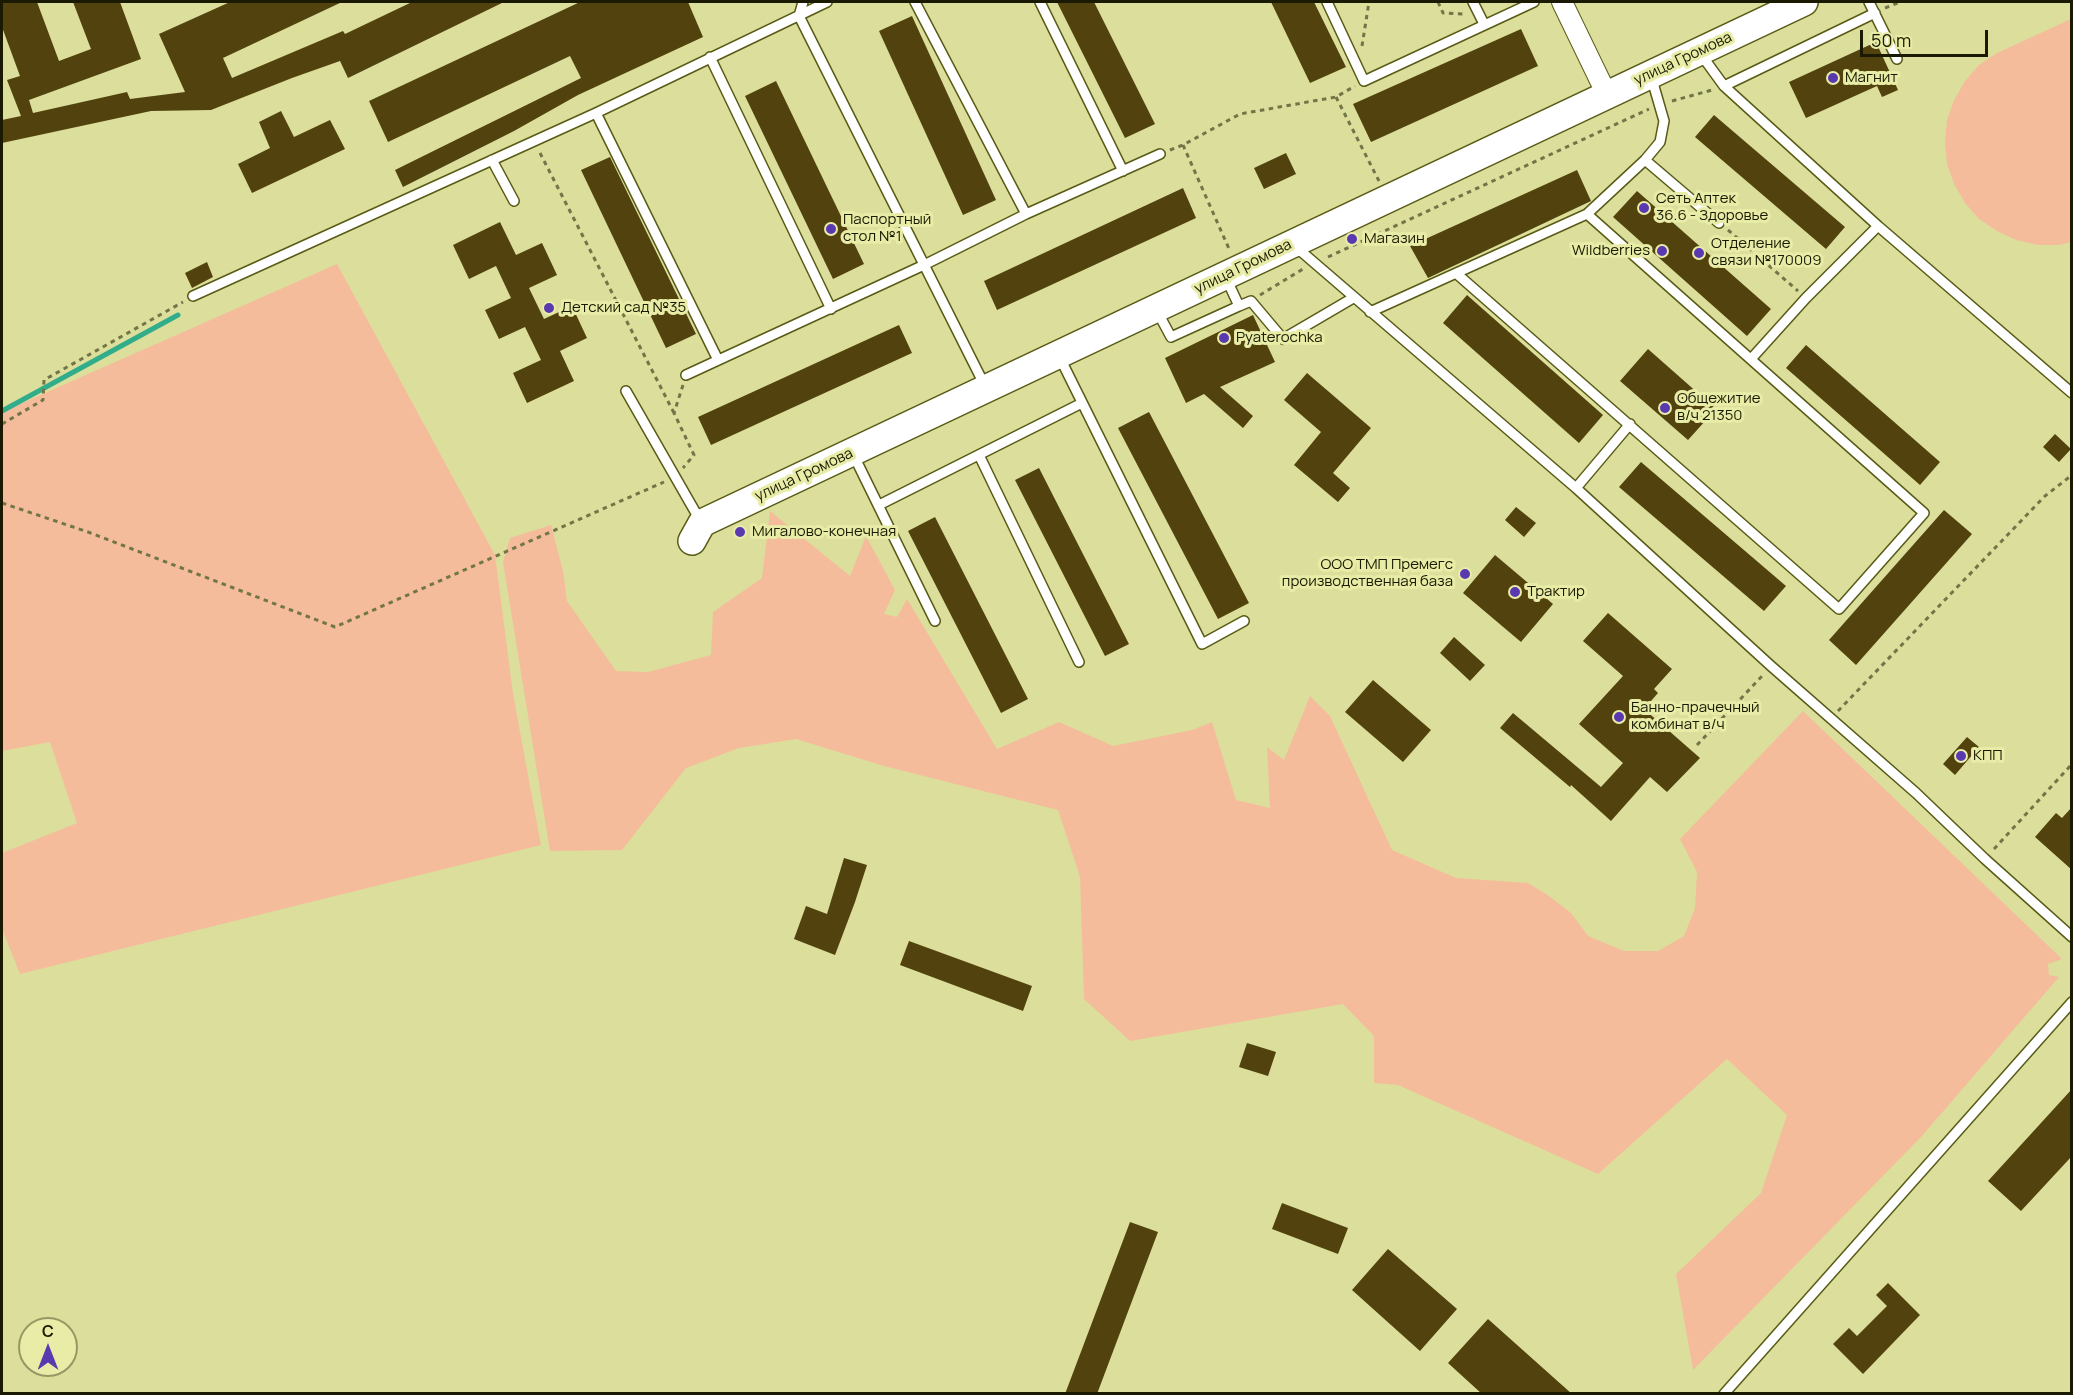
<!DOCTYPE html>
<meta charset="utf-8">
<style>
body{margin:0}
#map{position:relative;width:2073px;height:1395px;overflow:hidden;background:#dbdf9b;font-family:Manrope,sans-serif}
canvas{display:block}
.frame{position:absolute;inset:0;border:3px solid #191a01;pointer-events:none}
.north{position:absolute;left:18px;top:1317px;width:60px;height:60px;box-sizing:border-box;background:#e8eca7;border:2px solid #959865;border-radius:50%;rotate:0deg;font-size:16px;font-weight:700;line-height:24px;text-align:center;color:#191a01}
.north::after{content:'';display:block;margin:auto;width:21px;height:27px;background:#5a38b0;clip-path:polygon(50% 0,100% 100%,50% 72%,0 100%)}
.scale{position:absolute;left:1860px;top:30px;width:128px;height:27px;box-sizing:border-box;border:3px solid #191a01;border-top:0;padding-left:8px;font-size:18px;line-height:21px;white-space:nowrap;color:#191a01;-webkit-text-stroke:4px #e8eca7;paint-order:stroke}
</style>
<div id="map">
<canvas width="2073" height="1395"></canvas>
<div class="frame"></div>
<div class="north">С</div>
<div class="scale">50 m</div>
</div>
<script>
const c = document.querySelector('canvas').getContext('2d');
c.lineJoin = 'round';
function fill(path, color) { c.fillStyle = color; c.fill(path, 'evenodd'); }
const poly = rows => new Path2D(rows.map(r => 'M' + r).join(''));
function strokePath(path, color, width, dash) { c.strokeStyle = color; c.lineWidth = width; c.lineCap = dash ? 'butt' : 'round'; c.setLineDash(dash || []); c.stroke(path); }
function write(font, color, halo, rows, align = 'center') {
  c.font = font + ' Manrope,sans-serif'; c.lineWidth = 6; c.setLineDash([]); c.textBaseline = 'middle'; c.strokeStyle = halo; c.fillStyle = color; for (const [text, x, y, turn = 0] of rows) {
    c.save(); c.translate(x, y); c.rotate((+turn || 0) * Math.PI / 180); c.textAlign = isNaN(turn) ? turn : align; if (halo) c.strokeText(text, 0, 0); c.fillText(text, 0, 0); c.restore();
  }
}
const green = poly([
 [2071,19,2071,242,2059,245,2038,245,2016,240,1997,231,1979,219,1965,203,1954,184,1947,164,1945,142,1947,120,1954,100,1965,81,1979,65,1997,53],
 [337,264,495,555,513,694,541,845,20,974,2,929,2,853,77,823,50,742,2,751,2,412],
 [770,511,850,576,866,536,895,590,884,614,897,617,907,599,997,749,1059,722,1113,746,1192,730,1212,722,1236,800,1270,808,1267,747,1284,760,1310,696,1330,716,1392,850,1456,878,1528,883,1549,896,1571,913,1588,936,1624,951,1658,951,1684,936,1695,908,1697,872,1680,839,1803,711,2062,959,2048,964,2049,975,2059,977,1921,1137,1693,1370,1676,1274,1761,1193,1787,1115,1727,1059,1598,1174,1398,1085,1374,1083,1374,1036,1343,1004,1130,1041,1084,999,1080,877,1058,810,884,766,796,739,739,748,686,768,622,850,550,851,503,562,510,538,551,525,563,571,567,601,616,671,648,672,711,655,713,612,762,578]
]);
const stream = poly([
 [2,411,178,315]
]);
const building = poly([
 [2,2,37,2,59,61,91,49,73,2,120,2,141,59,29,100,33,113,127,92,130,99,185,92,159,34,230,2,342,2,223,58,232,78,343,31,345,34,412,2,504,2,348,78,340,61,292,78,211,110,151,111,2,143,2,120,21,116,7,80,20,76,2,27],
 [580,2,688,2,703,37,578,95,514,131,403,187,395,170,581,78,570,56,388,142,369,101],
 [1057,2,1094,2,1155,124,1125,138],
 [1271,2,1314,2,1346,67,1310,83],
 [912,16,996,200,963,215,879,31],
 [1521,29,1538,66,1371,142,1353,104],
 [1876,42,1898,90,1882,97,1877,86,1806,118,1789,82],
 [776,81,864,264,833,279,745,96],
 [281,111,294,137,330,120,345,149,252,193,238,164,270,148,259,122],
 [1714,115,1845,227,1826,249,1695,137],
 [1286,153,1296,174,1264,189,1254,168],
 [610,157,696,334,666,348,581,170],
 [1577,170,1591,201,1428,278,1410,246],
 [1183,188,1196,218,997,310,984,281],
 [1637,191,1771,309,1747,336,1613,217],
 [500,222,516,255,542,243,557,275,529,288,544,319,572,306,587,338,560,351,574,381,527,403,513,373,541,360,525,327,499,339,485,310,511,298,496,266,469,279,453,245],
 [207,262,213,277,192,288,185,273],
 [1467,295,1603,415,1579,443,1443,323],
 [1253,315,1275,362,1220,387,1253,416,1243,428,1204,394,1186,403,1165,358],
 [899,325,912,353,711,445,698,417],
 [1806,345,1940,462,1920,485,1786,368],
 [1648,349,1716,409,1688,440,1620,381],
 [1307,373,1371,428,1333,473,1350,488,1338,502,1294,465,1321,432,1284,400],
 [1149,412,1249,603,1218,619,1118,428],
 [2055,434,2071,449,2059,462,2043,447],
 [1641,462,1786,586,1764,611,1619,487],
 [1039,468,1129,644,1105,656,1015,480],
 [1516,507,1536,523,1524,537,1505,520],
 [1944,510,1972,534,1856,665,1829,640],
 [935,517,1028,699,1001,713,908,531],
 [1495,555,1553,604,1521,642,1463,593],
 [1608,613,1672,669,1654,689,1658,693,1644,709,1700,758,1667,792,1650,777,1611,821,1571,785,1570,787,1500,728,1513,713,1601,787,1623,763,1579,724,1623,676,1583,641],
 [1454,637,1485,665,1470,681,1440,653],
 [1373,680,1431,730,1403,762,1345,712],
 [1967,737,1979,747,1955,775,1943,764],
 [2072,807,2072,870,2035,837,2056,813,2062,818],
 [844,858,867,865,855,902,835,955,794,939,806,906,827,914],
 [909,941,1032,986,1023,1011,900,965],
 [1247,1043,1276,1052,1268,1076,1239,1067],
 [2072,1089,2072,1156,2021,1211,1988,1181],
 [1282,1203,1348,1228,1338,1254,1272,1229],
 [1130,1222,1158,1232,1097,1394,1065,1394],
 [1388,1249,1457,1309,1420,1351,1352,1290],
 [1888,1283,1920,1315,1863,1374,1833,1344,1849,1328,1857,1336,1887,1306,1876,1295],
 [1488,1319,1572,1394,1482,1394,1448,1363]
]);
const path = poly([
 [1438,2,1443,13,1465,14],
 [1885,8,1900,2],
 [1362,46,1369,2],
 [1336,97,1379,181],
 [1672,101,1712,90],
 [1183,145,1230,251],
 [1170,150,1183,145,1240,114,1336,97,1355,86],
 [540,153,674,413],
 [1728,230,1798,291],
 [1328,257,1649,109],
 [1260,295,1303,269],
 [683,385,674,413,694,455,683,468],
 [2,424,43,400,44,380,183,302],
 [2,503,88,532,335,627,664,482],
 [1838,711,2045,496,2072,475],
 [1697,745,1764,674],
 [1994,849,2072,764]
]);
const lane = poly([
 [803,2,799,16,985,386],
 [915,2,1026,214],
 [1040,2,1123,171],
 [1327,2,1364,81,1534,2],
 [1473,2,1484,24],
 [1869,2,1897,59],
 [1700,53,1724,86,1878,226,2072,393],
 [710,57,831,309],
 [1724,86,1875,13],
 [596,113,718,360],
 [492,160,514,201],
 [1645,160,1719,223],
 [1296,247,1576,488,1771,666,1916,793,1985,859,2072,937],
 [1457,274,1839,609,1924,513,1587,214,1645,160,1660,142,1664,121,1651,76],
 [193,296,596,113,827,2],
 [1239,306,1251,301,1283,339,1353,298],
 [1157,311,1171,337,1239,306,1226,278],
 [1370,312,1587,214],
 [1059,356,1202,644,1244,621],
 [1751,359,1806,298,1878,226],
 [686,375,924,265,1026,214,1160,154],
 [626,391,701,522],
 [853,454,935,621],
 [979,455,1079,662],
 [1576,488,1630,424],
 [879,505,1082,403],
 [1724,1394,2072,1002]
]);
const street = poly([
 [1562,2,1607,95]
]);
const secondary = poly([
 [692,541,702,523,1804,2]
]);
const markers = [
 [1833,78,6,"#5a38b0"],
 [1644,208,6,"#5a38b0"],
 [831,229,6,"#5a38b0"],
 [1352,239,6,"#5a38b0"],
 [1662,251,6,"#5a38b0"],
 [1699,253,6,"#5a38b0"],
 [549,308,6,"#5a38b0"],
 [1224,338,6,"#5a38b0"],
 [1665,408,6,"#5a38b0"],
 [740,532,6,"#5a38b0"],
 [1465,574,6,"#5a38b0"],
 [1515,592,6,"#5a38b0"],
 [1619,717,6,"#5a38b0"],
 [1961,756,6,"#5a38b0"]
];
const streetNames = [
 ["улица Громова",1683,59,-25],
 ["улица Громова",1243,267,-26],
 ["улица Громова",804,475,-25]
];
const poiNames = [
 ["Магнит",1845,78],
 ["Сеть Аптек",1656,199],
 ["36.6 - Здоровье",1656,216],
 ["Паспортный",843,220],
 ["стол №1",843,237],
 ["Магазин",1364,239],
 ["Отделение",1711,244],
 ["связи №170009",1711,261],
 ["Wildberries",1650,251,"right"],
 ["Детский сад №35",561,308],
 ["Pyaterochka",1236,338],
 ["Общежитие",1677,399],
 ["в/ч 21350",1677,416],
 ["Мигалово-конечная",752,532],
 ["ООО ТМП Премегс",1453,565,"right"],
 ["производственная база",1453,582,"right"],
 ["Трактир",1527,592],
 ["Банно-прачечный",1631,708],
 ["комбинат в/ч",1631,725],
 ["КПП",1973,756]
];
fill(green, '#f5bc9b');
strokePath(stream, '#32ad8b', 5);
fill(building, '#52420e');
strokePath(lane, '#585a15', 12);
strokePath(street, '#585a15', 22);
strokePath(secondary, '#585a15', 30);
strokePath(path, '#727548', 3, [4.5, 4.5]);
strokePath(lane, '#fff', 9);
strokePath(street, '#fff', 20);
strokePath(secondary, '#fff', 27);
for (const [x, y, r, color] of markers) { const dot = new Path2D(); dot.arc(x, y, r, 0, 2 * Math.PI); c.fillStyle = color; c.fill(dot); strokePath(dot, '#e8eca7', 2); }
write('15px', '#191a01', '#e8eca7', streetNames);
write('15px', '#191a01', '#e8eca7', poiNames, 'left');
</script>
